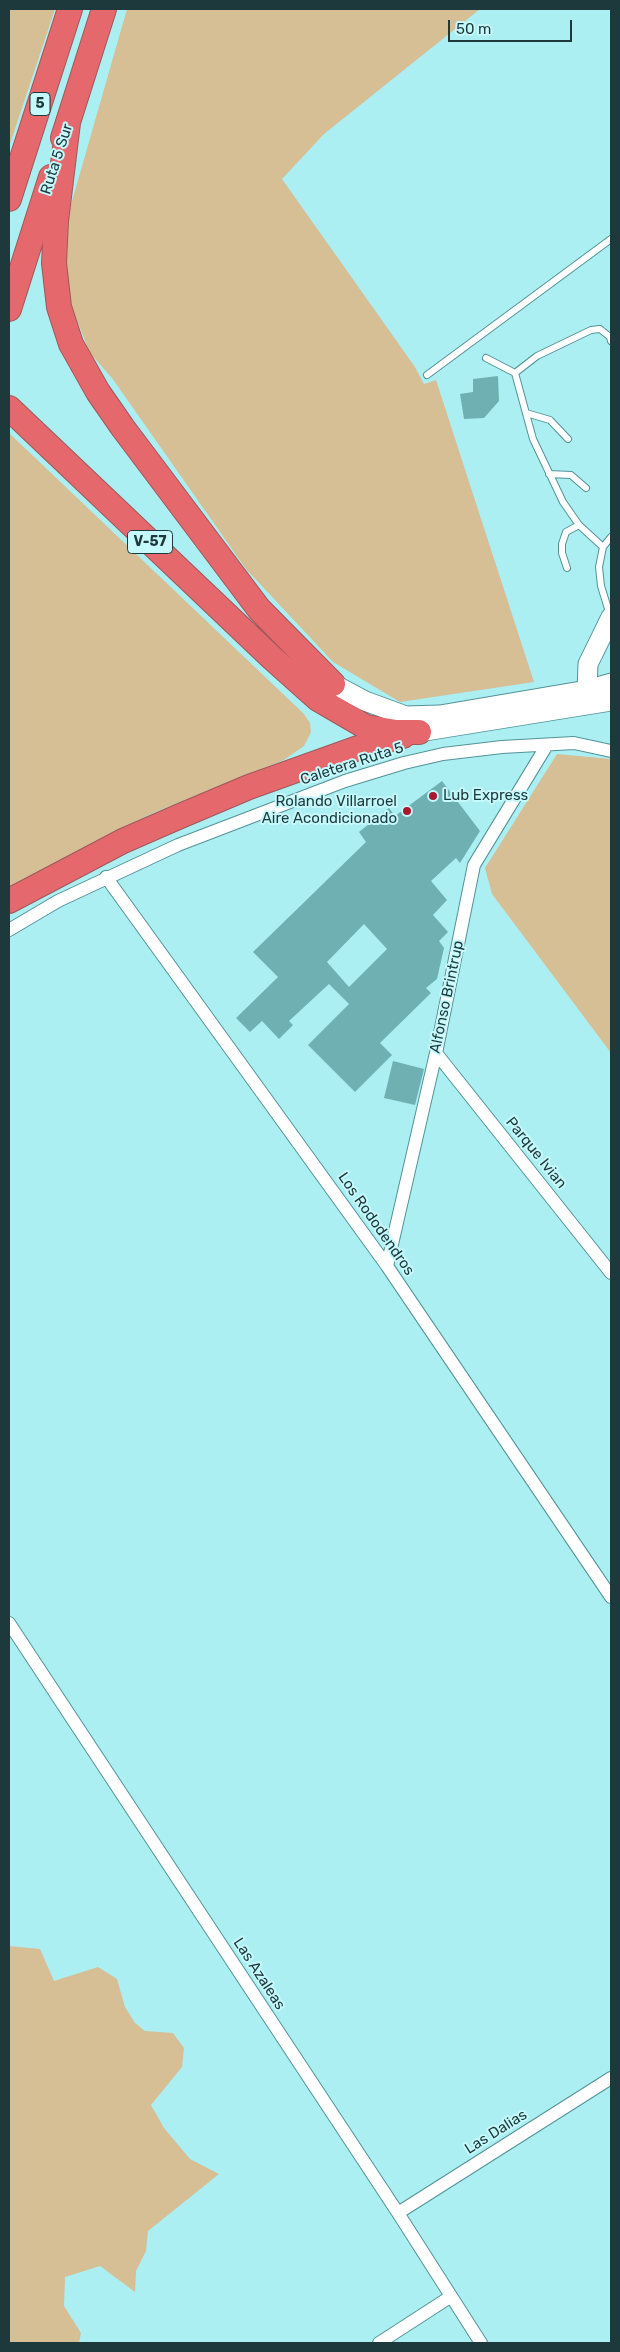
<!DOCTYPE html>
<style>
body{margin:0}
#map{position:relative;width:620px;height:2352px;overflow:hidden;background:#aceff2;font-family:Rubik,sans-serif}
canvas{display:block}
.frame{position:absolute;inset:0;border:10px solid #1e393b;pointer-events:none}
.scale{position:absolute;left:448px;top:20px;width:124px;height:22px;box-sizing:border-box;border:2px solid #1e393b;border-top:0;padding-left:6px;font-size:15px;line-height:18px;white-space:nowrap;color:#1e393b;-webkit-text-stroke:4px #c5f9fc;paint-order:stroke}
</style>
<div id="map">
<canvas width="620" height="2352"></canvas>
<div class="frame"></div>
<div class="scale">50 m</div>
</div>
<script>
const c = document.querySelector('canvas').getContext('2d');
c.lineJoin = 'round';
function fill(path, color) { c.fillStyle = color; c.fill(path, 'evenodd'); }
const poly = rows => new Path2D(rows.map(r => 'M' + r).join(''));
function strokePath(path, color, width, dash) { c.strokeStyle = color; c.lineWidth = width; c.lineCap = dash ? 'butt' : 'round'; c.setLineDash(dash || []); c.stroke(path); }
function write(font, color, halo, rows, align = 'center') {
  c.font = font + ' Rubik,sans-serif'; c.lineWidth = 4; c.setLineDash([]); c.textBaseline = 'middle'; c.strokeStyle = halo; c.fillStyle = color; for (const [text, x, y, turn = 0] of rows) {
    c.save(); c.translate(x, y); c.rotate((+turn || 0) * Math.PI / 180); c.textAlign = isNaN(turn) ? turn : align; if (halo) c.strokeText(text, 0, 0); c.fillText(text, 0, 0); c.restore();
  }
}
const green = poly([
 [9,9,55,9,9,147],
 [127,9,480,9,324,134,282,179,415,367,424,384,436,380,534,682,400,702,333,662,246,569,112,378,90,353,67,295,64,229],
 [9,433,304,714,310,723,311,732,304,746,284,760,158,811,117,830,9,888],
 [557,754,611,759,611,1053,492,894,485,868],
 [9,1946,40,1949,54,1981,98,1967,117,1979,125,2007,135,2023,145,2031,173,2033,184,2048,182,2067,151,2105,164,2128,190,2159,219,2174,148,2231,146,2251,136,2271,135,2292,100,2266,65,2277,64,2306,81,2333,79,2343,9,2343]
]);
const building = poly([
 [498,376,499,401,484,418,464,419,460,394,473,392,473,379],
 [442,781,480,831,460,863,456,858,431,881,447,900,433,915,448,932,439,941,444,948,437,979,426,988,431,993,380,1043,392,1055,355,1092,308,1045,349,1004,329,984,289,1021,293,1025,279,1039,262,1021,250,1032,236,1018,278,977,253,952,366,842,359,832,389,808,395,816],
 [364,924,387,949,349,987,327,962],
 [393,1061,424,1069,415,1105,384,1098]
]);
const lane = poly([
 [486,358,515,373,533,439,563,502,579,525,603,547,599,567,601,586,610,615],
 [515,373,537,356,591,330,600,329,610,337,611,341],
 [427,375,611,239],
 [526,413,550,420,568,439],
 [549,474,571,475,586,488],
 [603,547,611,537],
 [567,568,562,553,562,544,566,532,579,525]
]);
const street = poly([
 [106,877,387,1266,611,1597],
 [9,930,58,901,178,845,345,781,404,763,443,754,502,747,574,743,611,751],
 [436,1053,611,1273],
 [387,1266,436,1053,474,865,547,745],
 [9,1623,398,2213,481,2343],
 [398,2213,611,2078],
 [379,2343,450,2297]
]);
const secondary = poly([
 [333,684,365,701,406,716,440,715,587,690,611,683],
 [587,690,588,664,611,617],
 [419,732,611,701]
]);
const highway = poly([
 [68,123,56,221,54,263,59,307,71,344,98,392,123,428,259,609,333,684],
 [63,138,104,9],
 [9,199,70,9],
 [9,309,51,177],
 [9,408,271,657,318,699,366,727,396,732,419,732],
 [9,901,123,841,178,817,249,787,358,748,403,736]
]);
const markers = [
 [433,796,5,"#ac1730"],
 [407,811,5,"#ac1730"]
];
const shields = [
 [40,104,20],
 [150,542,45]
];
const shieldNames = [
 ["5",40,104],
 ["V-57",150,542]
];
const streetNames = [
 ["Ruta 5 Sur",57,159,-72],
 ["Caletera Ruta 5",352,764,-18],
 ["Alfonso Brintrup",447,997,-78],
 ["Parque Ivian",536,1153,51],
 ["Los Rododendros",376,1224,55],
 ["Las Azaleas",259,1974,57],
 ["Las Dalias",496,2132,-32]
];
const poiNames = [
 ["Lub Express",443,796],
 ["Rolando Villarroel",397,802,"right"],
 ["Aire Acondicionado",397,819,"right"]
];
fill(green, '#d6be95');
fill(building, '#6fb0b3');
strokePath(lane, '#539397', 8);
strokePath(street, '#539397', 14);
strokePath(secondary, '#539397', 21);
strokePath(highway, '#9f585b', 26);
strokePath(lane, '#fff', 6);
strokePath(street, '#fff', 12);
strokePath(secondary, '#fff', 19);
strokePath(highway, '#e4686c', 24);
for (const [x, y, r, color] of markers) { const dot = new Path2D(); dot.arc(x, y, r, 0, 2 * Math.PI); c.fillStyle = color; c.fill(dot); strokePath(dot, '#c5f9fc', 2); }
for (const [x, y, w] of shields) { const box = new Path2D(); box.roundRect(x - w / 2, y - 11.5, w, 23, 4); c.fillStyle = '#c5f9fc'; c.fill(box); strokePath(box, '#1e393b', 1); }
write('bold 14px', '#1e393b', null, shieldNames);
write('15px', '#1e393b', '#c5f9fc', streetNames);
write('15px', '#1e393b', '#c5f9fc', poiNames, 'left');
</script>
